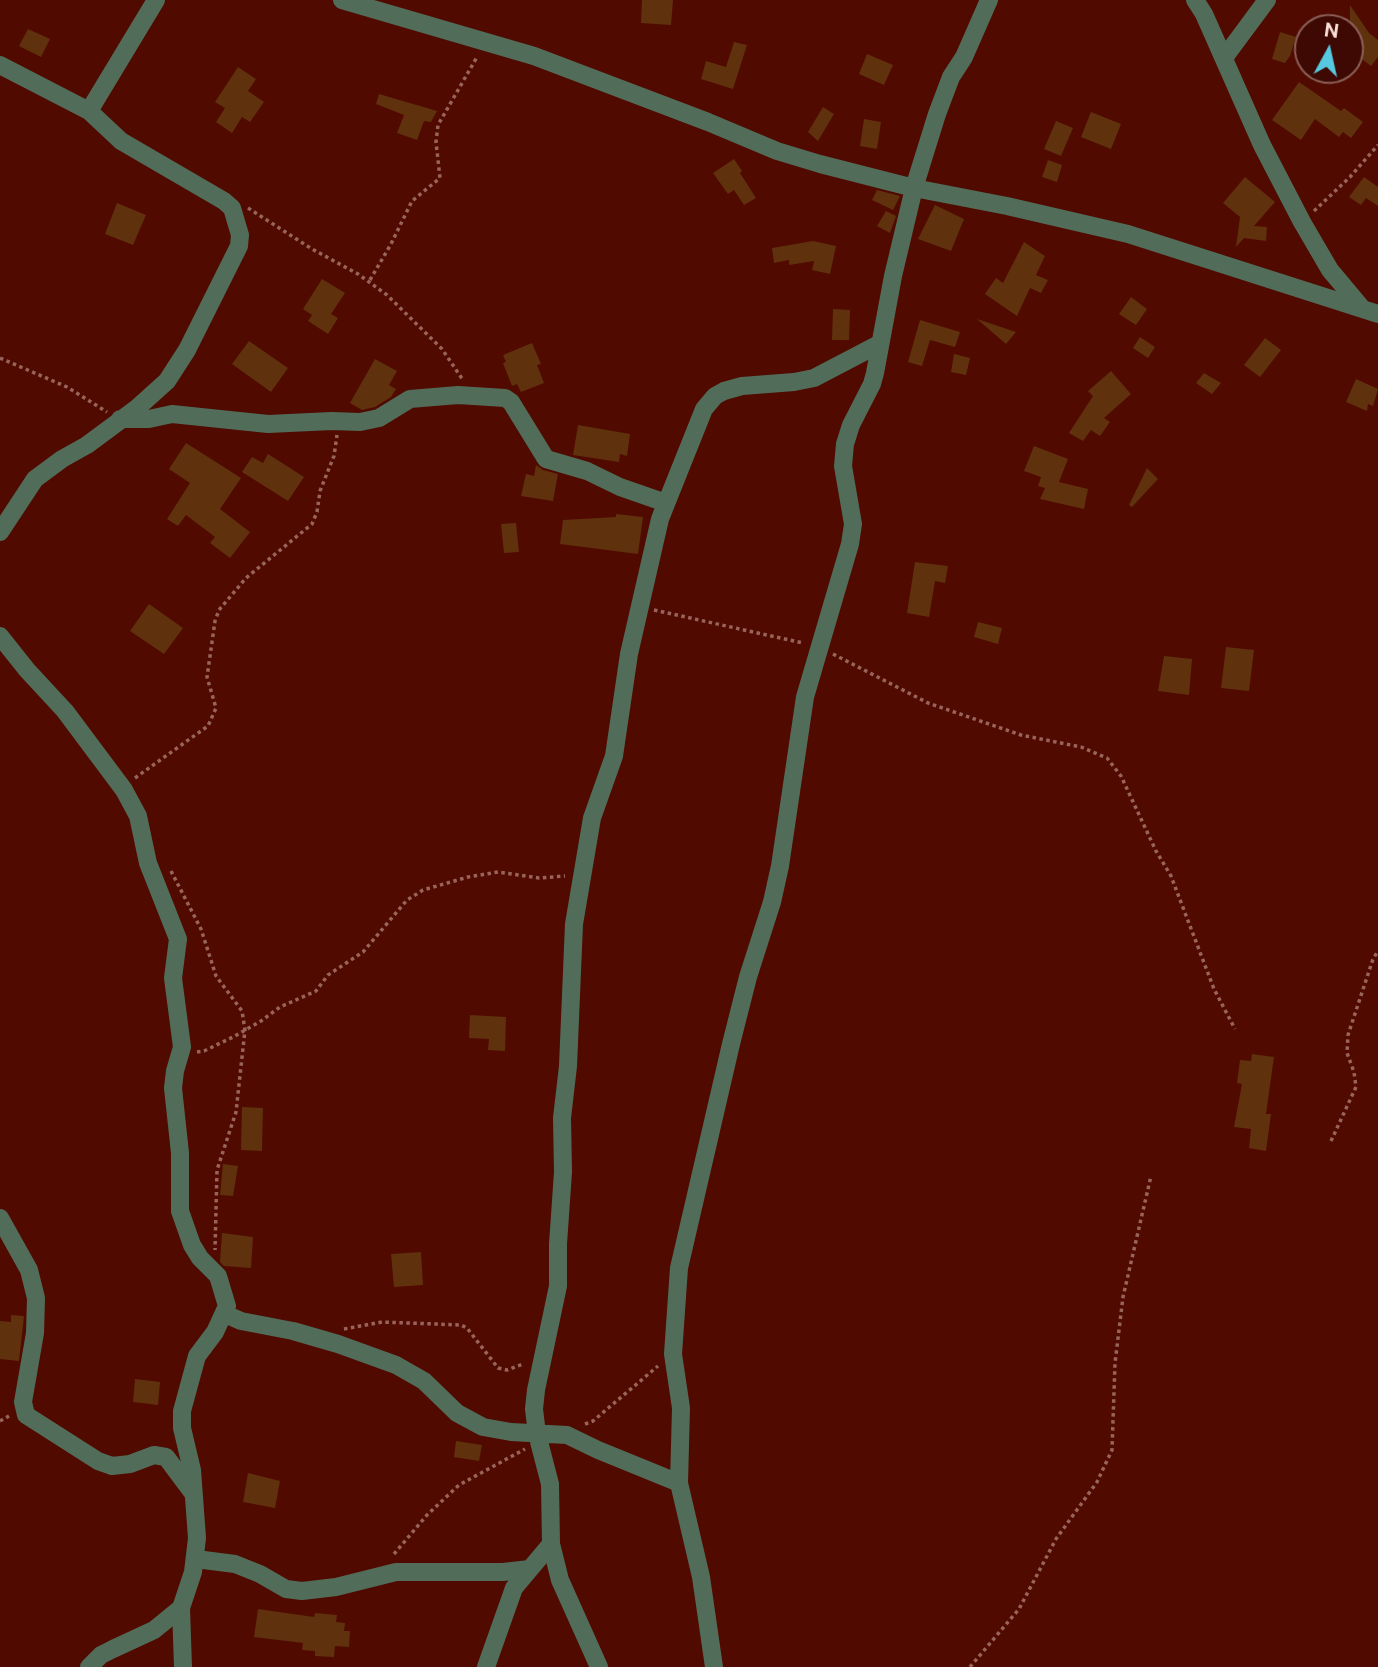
<!DOCTYPE html>
<style>
body{margin:0}
#map{position:relative;width:1378px;height:1667px;overflow:hidden;background:#500a00;font-family:"Public Sans",sans-serif}
canvas{display:block}
.north{position:absolute;left:1294px;top:14px;width:70px;height:70px;box-sizing:border-box;background:#3e0902;border:2px solid #8a5f58;border-radius:50%;rotate:8deg;font-size:19px;font-weight:700;line-height:28px;text-align:center;color:#fbe0da}
.north::after{content:'';display:block;margin:auto;width:24px;height:32px;background:#56c9e1;clip-path:polygon(50% 0,100% 100%,50% 72%,0 100%)}
</style>
<div id="map">
<canvas width="1378" height="1667"></canvas>
<div class="north">N</div>
</div>
<script>
const c = document.querySelector('canvas').getContext('2d');
c.lineJoin = 'round';
function fill(path, color) { c.fillStyle = color; c.fill(path, 'evenodd'); }
const poly = rows => new Path2D(rows.map(r => 'M' + r).join(''));
function strokePath(path, color, width, dash) { c.strokeStyle = color; c.lineWidth = width; c.lineCap = dash ? 'butt' : 'round'; c.setLineDash(dash || []); c.stroke(path); }
const building = poly([
 [642,0,673,0,671,25,641,23],
 [1350,5,1369,33,1378,40,1378,57,1371,66,1350,50],
 [28,29,50,39,41,57,19,46],
 [1280,32,1296,37,1290,56,1285,63,1272,59],
 [734,42,747,45,733,89,701,79,706,61,726,67],
 [867,54,893,65,884,85,859,74],
 [238,67,256,79,248,91,264,102,250,122,242,117,232,133,216,122,225,108,215,102],
 [1299,82,1341,111,1344,108,1363,122,1351,138,1343,132,1339,137,1315,119,1301,140,1272,120],
 [379,94,437,111,431,122,424,121,417,140,397,133,404,115,376,104],
 [823,107,834,114,818,141,808,132],
 [1091,112,1121,124,1111,149,1081,137],
 [864,119,881,122,877,149,860,146],
 [1056,121,1073,128,1061,156,1044,149],
 [734,159,742,171,740,173,756,198,744,205,734,190,728,194,713,173],
 [1048,160,1062,165,1057,182,1042,177],
 [1245,177,1275,202,1254,226,1267,227,1266,241,1244,238,1236,247,1240,217,1223,203],
 [1364,177,1378,187,1378,206,1366,198,1361,205,1349,197],
 [877,190,900,196,893,210,872,200],
 [117,203,146,215,133,245,105,234],
 [935,205,964,219,951,251,918,239],
 [886,211,896,216,890,233,877,226],
 [813,241,836,246,830,274,812,270,814,261,789,265,789,260,774,263,772,248],
 [1024,242,1045,256,1036,275,1048,280,1041,293,1030,288,1017,316,985,294,996,278,1003,283],
 [322,279,345,293,331,314,338,318,328,334,308,321,312,315,303,309],
 [1131,297,1147,309,1136,325,1119,314],
 [833,309,850,310,849,340,832,340],
 [977,319,1016,332,1006,344],
 [920,320,960,332,955,347,930,340,922,366,908,362],
 [1140,337,1155,347,1148,358,1133,348],
 [1265,338,1281,350,1260,377,1244,365],
 [249,341,288,368,271,392,232,364],
 [532,343,541,364,537,365,544,383,521,392,517,384,512,386,503,363,506,362,503,355],
 [954,354,970,358,966,375,951,372],
 [375,359,397,371,389,385,396,389,391,397,375,407,362,410,350,403],
 [1111,371,1131,394,1104,418,1110,422,1100,436,1091,430,1083,441,1069,433,1093,396,1088,391],
 [1204,373,1221,383,1212,394,1196,383],
 [1356,379,1378,389,1373,406,1368,404,1367,411,1346,402],
 [578,425,630,434,627,456,620,454,619,462,573,455],
 [186,443,241,478,220,509,250,532,230,558,210,543,215,537,186,515,178,526,167,519,190,483,169,469],
 [1034,446,1068,459,1059,482,1088,489,1084,509,1040,499,1045,488,1038,486,1041,477,1024,471],
 [268,454,304,477,288,501,242,472,252,457,263,463],
 [536,465,543,470,558,474,553,501,521,496,526,474,534,476],
 [1147,468,1158,479,1132,507,1129,505],
 [616,514,643,517,638,554,560,544,563,520,616,517],
 [516,523,519,552,504,553,501,524],
 [915,562,948,566,945,583,935,581,929,617,907,613],
 [149,604,183,628,164,654,130,631],
 [978,622,1002,628,998,644,974,637],
 [1226,647,1254,650,1249,691,1221,688],
 [1164,656,1192,659,1189,695,1158,691],
 [470,1015,506,1017,505,1051,488,1050,489,1039,469,1038],
 [1252,1054,1274,1057,1266,1114,1271,1114,1266,1151,1249,1148,1251,1129,1234,1127,1242,1084,1237,1083,1240,1060,1251,1061],
 [242,1107,263,1108,262,1151,241,1150],
 [223,1164,238,1166,233,1196,220,1195],
 [222,1233,253,1237,251,1268,224,1266,220,1262],
 [421,1252,423,1285,394,1287,391,1254],
 [11,1315,24,1316,19,1361,0,1359,0,1321,11,1322],
 [135,1379,160,1382,158,1405,133,1402],
 [456,1441,482,1445,479,1461,454,1457],
 [248,1473,280,1481,275,1508,243,1502],
 [258,1609,314,1617,315,1613,337,1615,336,1622,345,1623,344,1631,350,1631,349,1647,335,1646,334,1657,315,1656,315,1651,302,1650,303,1643,254,1637]
]);
const path = poly([
 [248,208,312,249,358,274,387,295,442,349,463,380],
 [1314,211,1350,177,1378,145],
 [370,280,391,244,412,201,440,178,436,142,438,125,477,57],
 [0,358,67,387,107,412],
 [654,610,803,643],
 [833,654,928,703,1021,735,1081,747,1107,758,1121,776,1156,851,1171,876,1214,989,1235,1029],
 [135,778,208,726,216,708,207,677,215,621,219,610,246,578,312,524,317,512,320,491,334,456,337,435],
 [171,871,201,929,216,976,242,1011,245,1030,236,1112,217,1170,215,1250],
 [197,1052,204,1051,233,1037,261,1021,280,1007,316,991,328,975,363,952,407,900,423,890,468,877,498,872,539,878,565,876],
 [1331,1141,1356,1087,1354,1072,1347,1053,1348,1035,1373,959,1378,951],
 [344,1329,382,1322,461,1325,467,1328,498,1368,507,1370,523,1364],
 [0,1421,9,1416],
 [585,1424,593,1421,658,1366],
 [394,1554,427,1515,459,1485,525,1449],
 [970,1667,1019,1609,1056,1539,1097,1482,1112,1450,1115,1363,1123,1297,1151,1176]
]);
const street = poly([
 [342,0,534,56,708,122,777,151,820,164,914,188,1007,206,1128,234,1378,314],
 [1195,0,1204,14,1262,145,1302,222,1330,270,1361,307],
 [1224,58,1267,0],
 [0,65,89,111,121,141,224,201,232,208,240,235,239,246,187,350,167,381,137,408,87,445,62,459,35,479,0,532],
 [89,111,156,0],
 [120,419,149,419,172,414,268,424,332,421,360,422,379,418,410,399,458,395,505,398,511,402,546,459,587,471,620,487,666,503],
 [0,636,27,670,65,711,124,790,138,816,148,863,178,939,173,978,182,1047,175,1071,173,1088,180,1153,180,1211,192,1245,200,1258,218,1276,227,1306,215,1332,197,1356,182,1411,182,1428,192,1470,197,1538,193,1572,181,1608,183,1667],
 [0,1218,29,1270,36,1298,35,1333,23,1402,26,1415,98,1461,112,1466,130,1464,154,1455,166,1457,193,1493],
 [225,1314,241,1321,293,1331,338,1344,396,1365,424,1381,457,1413,483,1427,511,1432,567,1435,598,1450,679,1483],
 [196,1559,235,1564,260,1574,286,1589,302,1591,336,1587,396,1572,503,1572,530,1569],
 [89,1667,101,1655,113,1649,154,1630,181,1608],
 [486,1667,514,1588,551,1544],
 [599,1667,560,1580,551,1544,550,1484,537,1434,534,1409,536,1390,558,1286,558,1244,563,1172,562,1118,568,1066,574,924,592,818,614,756,629,654,660,519,704,409,715,396,724,391,742,386,794,382,814,378,879,344],
 [714,1667,701,1577,679,1483,681,1408,673,1354,679,1268,731,1044,748,977,772,902,780,866,805,697,850,544,853,524,843,466,845,444,851,425,872,384,875,373,893,276,914,188,937,114,951,77,964,57,989,0]
]);
fill(building, '#60310d');
strokePath(path, '#98645b', 3.5, [3.5, 3.5]);
strokePath(street, '#516d59', 18);
</script>
